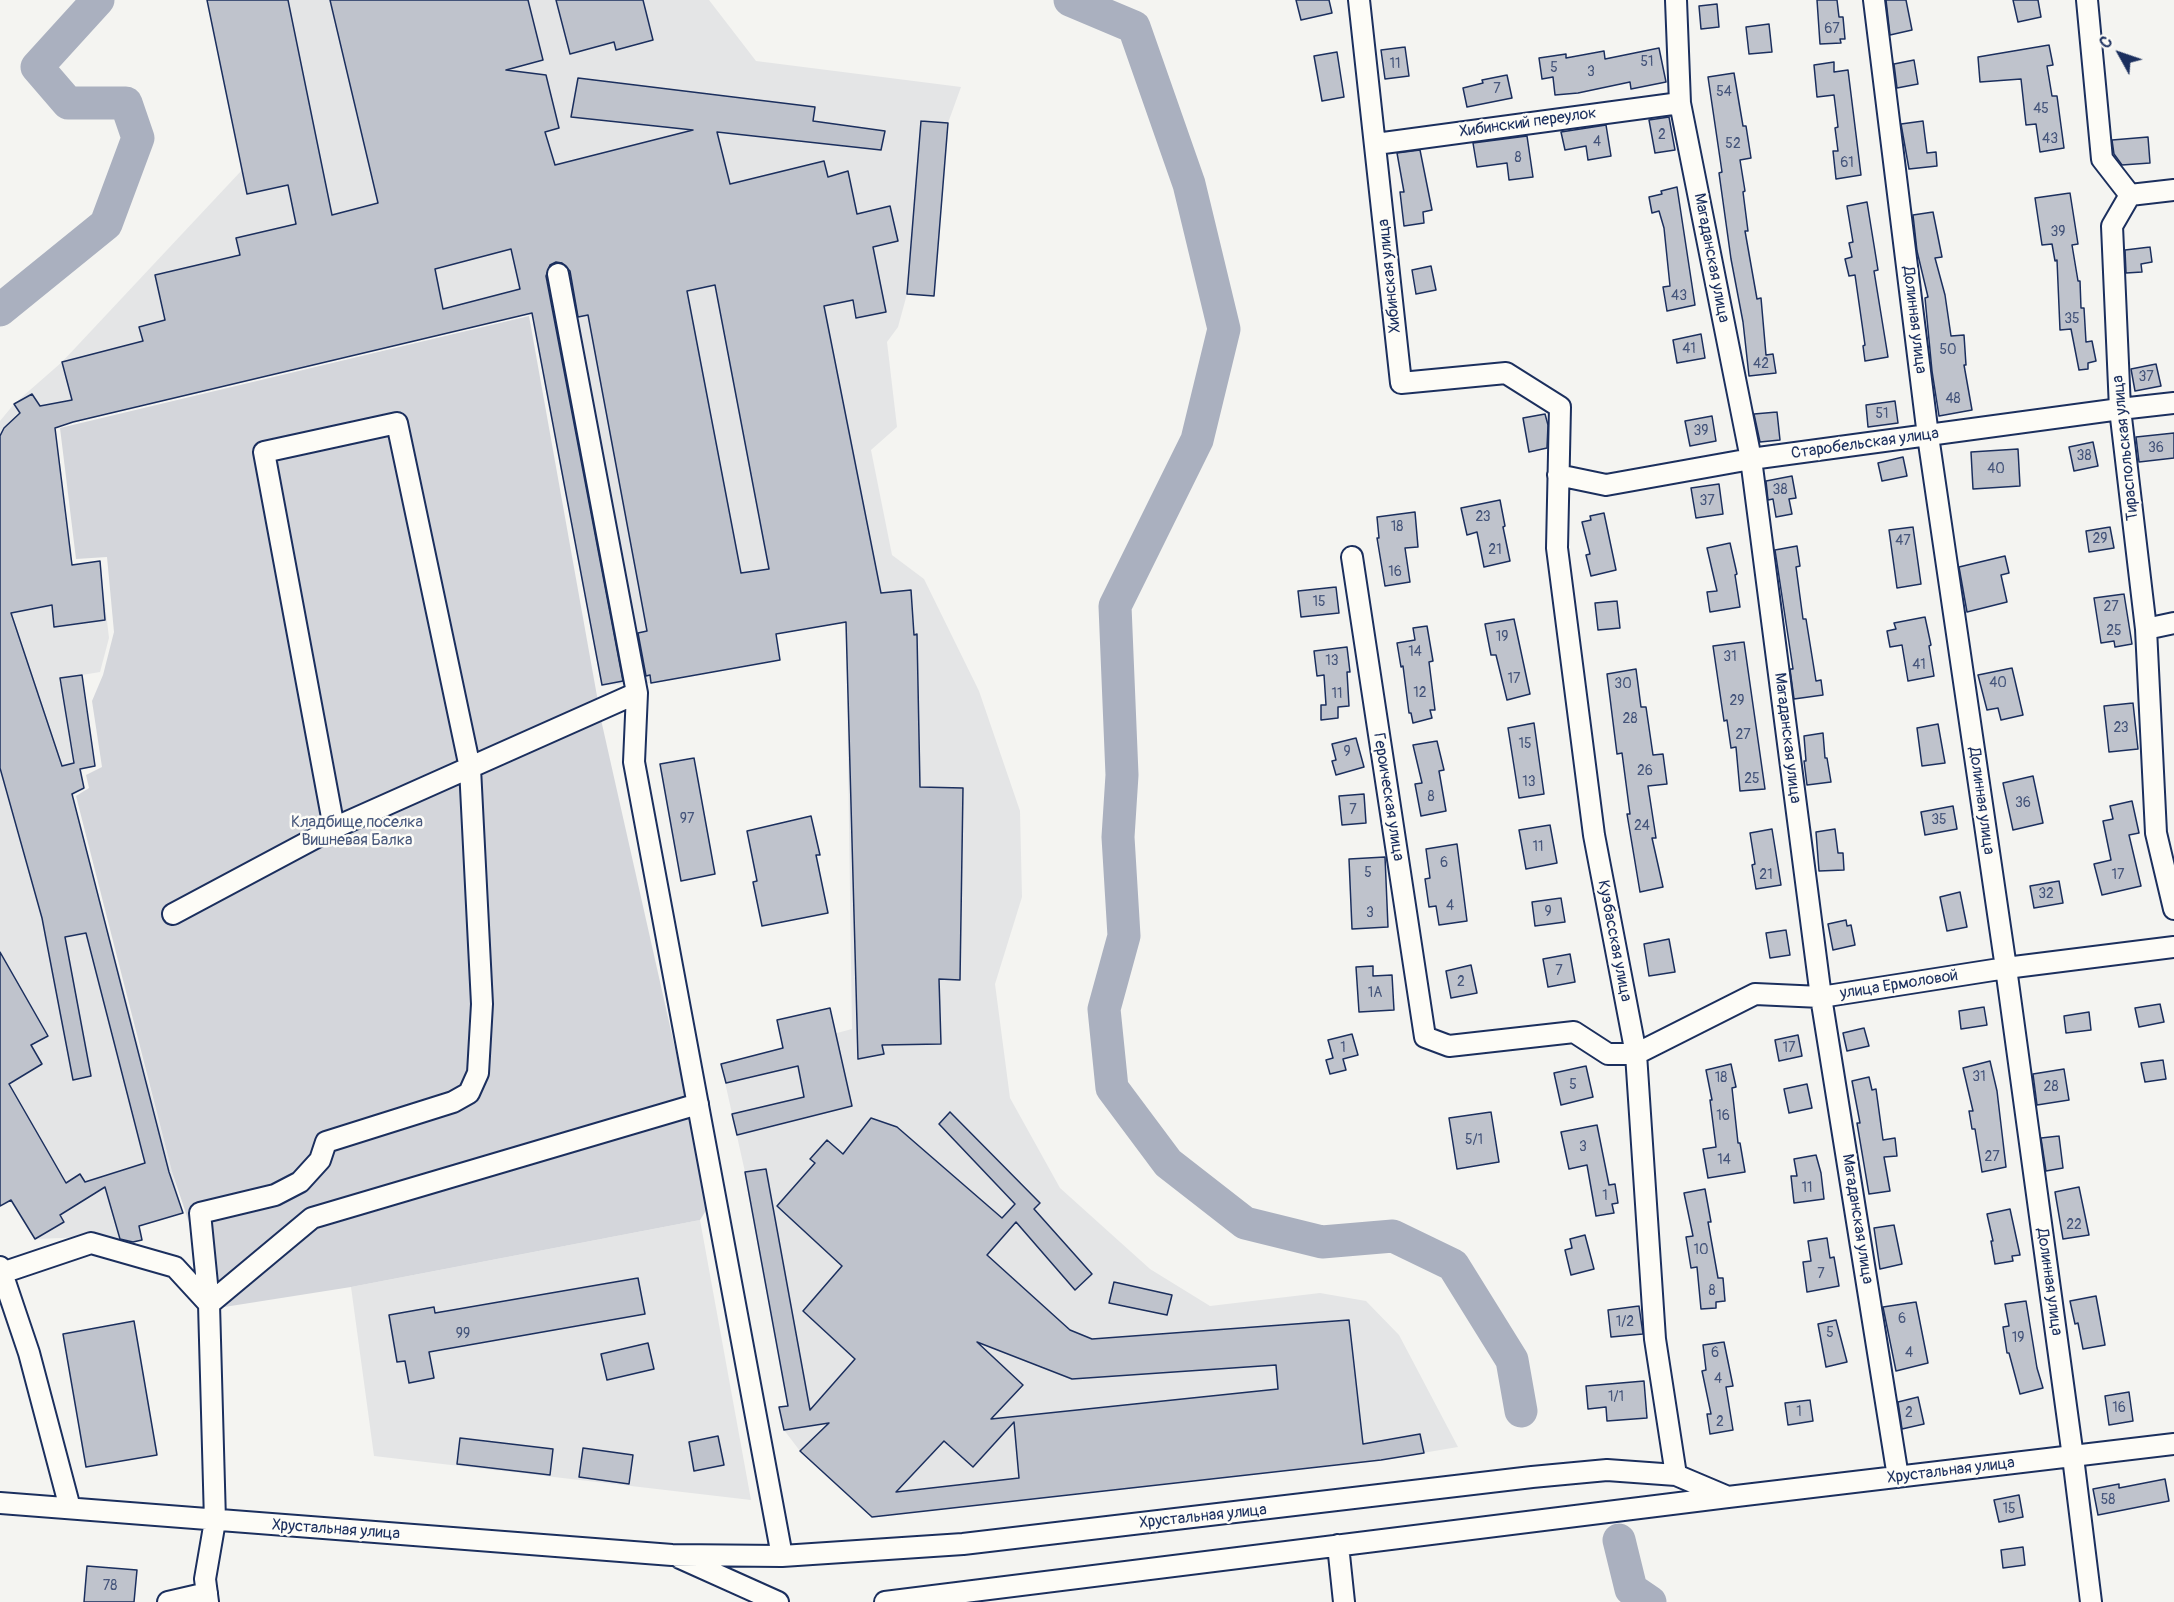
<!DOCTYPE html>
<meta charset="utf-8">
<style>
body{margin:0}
#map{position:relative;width:2174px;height:1602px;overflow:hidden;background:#f4f4f1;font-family:Pangolin,sans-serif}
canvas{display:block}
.north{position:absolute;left:2090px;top:24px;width:60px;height:60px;-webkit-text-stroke:4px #fdfcf7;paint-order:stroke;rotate:310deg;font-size:16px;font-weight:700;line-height:24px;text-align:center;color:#1b2f5e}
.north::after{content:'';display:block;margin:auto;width:21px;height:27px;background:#1b2f5e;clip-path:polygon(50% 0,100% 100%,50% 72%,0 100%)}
</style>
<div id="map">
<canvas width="2174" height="1602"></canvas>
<div class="north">С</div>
</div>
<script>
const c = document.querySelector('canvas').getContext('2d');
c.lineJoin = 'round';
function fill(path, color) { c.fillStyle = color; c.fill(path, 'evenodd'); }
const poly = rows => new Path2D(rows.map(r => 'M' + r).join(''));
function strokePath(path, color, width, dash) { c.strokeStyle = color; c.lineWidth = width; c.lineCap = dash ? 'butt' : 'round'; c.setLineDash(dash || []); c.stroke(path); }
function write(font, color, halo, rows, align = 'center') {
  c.font = font + ' Pangolin,sans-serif'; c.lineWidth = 5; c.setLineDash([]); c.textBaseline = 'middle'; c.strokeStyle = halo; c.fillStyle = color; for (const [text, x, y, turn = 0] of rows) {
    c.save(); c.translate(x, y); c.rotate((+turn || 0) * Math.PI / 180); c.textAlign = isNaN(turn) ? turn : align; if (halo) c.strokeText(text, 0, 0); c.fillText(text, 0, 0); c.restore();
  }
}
const built = poly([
 [207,0,709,0,756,61,961,87,948,123,934,296,907,294,898,327,887,342,897,427,871,450,892,555,924,579,979,691,1020,811,1022,897,995,984,1010,1098,1060,1188,1150,1269,1210,1306,1320,1293,1366,1301,1399,1335,1458,1447,1381,1460,872,1517,800,1451,784,1430,779,1407,788,1406,745,1172,721,1064,852,1029,846,623,776,634,780,660,651,683,602,685,532,313,73,422,55,428,72,565,100,561,109,638,100,672,82,675,95,766,80,769,84,788,72,794,183,1213,139,1226,142,1240,122,1246,87,1237,35,1239,22,1218,51,1201,0,1111,0,421,14,404,62,362,242,170],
 [700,1220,751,1500,374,1456,351,1287]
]);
const green = poly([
 [529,316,602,724,710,1204,700,1220,351,1287,218,1308,172,1172,76,796,89,788,86,775,102,767,92,701,103,675,114,632,107,557,76,559,60,428]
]);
const river = poly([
 [1070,0,1134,27,1189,184,1224,329,1197,440,1115,606,1122,775,1118,837,1124,936,1104,1009,1112,1088,1168,1163,1245,1223,1322,1242,1393,1236,1453,1265,1512,1360,1521,1411],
 [0,310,106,224,138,138,126,103,68,103,37,67,98,0],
 [1619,1540,1631,1589,1650,1602]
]);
const building = poly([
 [207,0,288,0,332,215,378,203,330,0,528,0,543,60,506,70,546,75,559,128,545,132,555,165,693,130,571,117,578,78,815,107,813,121,885,131,881,150,717,132,730,184,824,161,828,177,848,171,857,214,890,206,898,241,873,247,886,312,856,318,853,300,824,306,881,593,911,590,914,635,917,634,920,787,963,788,960,980,939,979,941,1044,882,1045,884,1054,858,1059,846,622,776,634,780,660,651,683,650,675,646,676,638,633,647,631,588,315,578,317,570,271,562,263,556,262,550,265,546,276,623,681,602,685,532,313,73,422,55,428,72,565,100,561,105,620,54,627,52,605,11,613,62,766,74,763,60,678,82,675,95,766,80,769,84,788,72,794,169,1172,183,1213,139,1226,142,1240,133,1242,120,1239,105,1187,60,1215,64,1222,35,1239,11,1200,0,1206,0,952,48,1036,31,1045,42,1064,9,1084,66,1183,80,1174,85,1182,145,1163,86,933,65,937,91,1076,73,1080,42,918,0,768,0,436,4,428,20,413,14,404,32,394,40,406,72,400,62,362,143,341,139,327,165,320,155,275,240,255,236,238,296,224,288,185,247,194,207,0],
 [511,249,520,289,443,309,435,269,511,249],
 [715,285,769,569,741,573,687,291,715,285],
 [556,0,643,0,653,40,616,50,614,42,570,54,556,0],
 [1296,0,1329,0,1332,13,1301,20,1296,0],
 [1817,0,1837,0,1839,17,1843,17,1845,39,1840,39,1841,43,1820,44,1817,0],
 [1886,0,1906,0,1912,30,1890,35,1886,0],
 [2013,0,2038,0,2041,17,2018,22,2013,0],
 [1717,4,1719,27,1701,29,1699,6,1717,4],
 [1769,24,1772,52,1749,54,1746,27,1769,24],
 [2049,45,2053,65,2047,66,2052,96,2057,96,2064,148,2040,152,2036,124,2026,125,2021,79,1980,82,1978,57,2049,45],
 [1405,47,1409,76,1385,79,1381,50,1405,47],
 [1659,48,1666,82,1631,89,1630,82,1578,93,1555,95,1553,77,1542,79,1539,58,1566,54,1566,58,1604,51,1605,59,1659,48],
 [1337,52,1344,97,1322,101,1314,56,1337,52],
 [1914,60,1918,84,1897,88,1894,64,1914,60],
 [1834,62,1834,72,1848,70,1861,175,1836,179,1833,151,1838,151,1835,128,1838,127,1834,95,1817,97,1814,65,1834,62],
 [1734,73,1743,126,1746,126,1751,158,1740,160,1745,191,1743,192,1748,231,1745,231,1757,299,1761,298,1766,355,1773,354,1776,373,1749,376,1743,322,1731,259,1719,173,1722,172,1708,77,1734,73],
 [1507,75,1512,98,1467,107,1463,88,1483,83,1482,80,1507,75],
 [1669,117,1675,150,1655,153,1649,120,1669,117],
 [921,121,948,123,934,296,907,294,921,121],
 [1923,121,1927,153,1936,152,1937,166,1909,169,1901,124,1923,121],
 [1606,125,1611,156,1588,160,1586,146,1565,150,1561,132,1606,125],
 [1527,136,1533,177,1509,180,1507,163,1477,167,1473,143,1527,136],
 [2148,137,2150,163,2122,165,2114,154,2112,140,2148,137],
 [1420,150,1432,210,1423,212,1424,223,1404,226,1400,192,1404,192,1397,153,1420,150],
 [1677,187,1695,305,1667,311,1663,287,1670,286,1664,228,1659,211,1652,213,1649,197,1662,194,1661,191,1677,187],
 [2070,193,2078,244,2072,245,2078,281,2080,281,2081,308,2084,308,2086,342,2092,341,2096,361,2088,363,2088,369,2079,370,2071,329,2060,330,2057,260,2055,261,2052,244,2042,245,2035,198,2070,193],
 [1867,202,1878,270,1874,271,1888,357,1865,361,1863,346,1865,345,1855,275,1849,276,1845,259,1852,257,1849,243,1853,242,1847,206,1867,202],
 [1933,212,1942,257,1935,258,1945,295,1951,336,1964,335,1966,365,1964,365,1972,410,1939,416,1932,371,1925,298,1928,297,1917,251,1913,215,1933,212],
 [2150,247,2152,262,2141,264,2142,272,2126,273,2125,250,2150,247],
 [1431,266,1436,290,1416,294,1412,270,1431,266],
 [1701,334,1705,358,1677,363,1673,340,1701,334],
 [2156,364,2161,386,2135,391,2131,369,2156,364],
 [1895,401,1898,423,1868,427,1866,405,1895,401],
 [1777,412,1780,440,1760,442,1754,414,1777,412],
 [1545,414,1548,425,1547,448,1529,452,1523,418,1545,414],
 [1712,416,1716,441,1690,446,1685,421,1712,416],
 [2174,433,2174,458,2139,462,2136,437,2174,433],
 [2093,442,2098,466,2074,471,2069,447,2093,442],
 [2018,449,2020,486,1973,489,1971,452,2018,449],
 [1903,457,1907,476,1882,481,1878,463,1903,457],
 [1792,476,1796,498,1789,499,1792,514,1776,517,1773,499,1768,500,1766,481,1792,476],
 [1719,484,1723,514,1696,518,1691,488,1719,484],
 [1500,500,1505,526,1503,527,1510,561,1484,567,1477,532,1467,535,1461,508,1500,500],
 [1415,512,1418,547,1405,548,1410,582,1385,586,1377,538,1379,538,1377,517,1415,512],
 [1604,513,1616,570,1591,576,1586,555,1590,554,1582,522,1591,520,1590,516,1604,513],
 [1913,527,1921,584,1897,588,1889,530,1913,527],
 [2110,527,2114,548,2089,552,2086,531,2110,527],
 [1730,543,1737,574,1735,575,1740,607,1710,612,1707,592,1717,591,1707,548,1730,543],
 [1797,546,1800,566,1796,567,1803,619,1806,619,1816,681,1821,680,1823,695,1794,699,1790,669,1793,669,1775,550,1797,546],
 [2005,556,2009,573,2001,575,2007,602,1967,612,1959,567,2005,556],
 [1336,587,1339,613,1301,617,1298,591,1336,587],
 [2124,594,2132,644,2115,647,2114,641,2101,643,2094,598,2124,594],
 [1617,601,1620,628,1598,630,1595,603,1617,601],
 [1925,617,1931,645,1929,646,1934,676,1908,681,1902,645,1890,647,1887,631,1896,629,1894,623,1925,617],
 [1514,619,1530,694,1507,700,1496,655,1491,655,1485,624,1514,619],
 [1427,626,1433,661,1429,662,1435,710,1430,710,1432,718,1413,723,1411,713,1409,713,1403,666,1401,667,1397,643,1415,640,1413,628,1427,626],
 [1744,642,1765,789,1740,791,1736,747,1731,748,1727,720,1724,721,1713,646,1744,642],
 [1347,647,1350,672,1347,672,1349,706,1338,707,1338,718,1321,720,1321,705,1326,705,1324,675,1317,676,1314,651,1347,647],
 [2012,668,2023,715,2001,720,1998,708,1987,710,1978,675,2012,668],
 [1636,669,1641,707,1646,707,1653,755,1663,754,1667,784,1648,786,1656,838,1652,838,1663,887,1640,892,1627,814,1630,814,1622,753,1617,754,1607,674,1636,669],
 [2133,703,2138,749,2109,752,2104,706,2133,703],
 [1534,723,1544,794,1519,798,1508,728,1534,723],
 [1938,724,1945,763,1922,766,1917,728,1938,724],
 [1823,733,1825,758,1827,758,1831,782,1807,785,1804,761,1806,761,1804,736,1823,733],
 [1356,738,1364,767,1336,775,1332,761,1336,760,1332,744,1356,738],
 [1437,741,1444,770,1439,771,1446,811,1421,816,1415,784,1422,783,1413,745,1437,741],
 [694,758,715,874,681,881,660,764,694,758],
 [2033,776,2043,823,2013,830,2003,783,2033,776],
 [1364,794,1366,823,1342,825,1339,796,1364,794],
 [2132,801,2139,833,2129,835,2141,886,2102,895,2094,864,2111,860,2103,821,2113,819,2110,806,2132,801],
 [1953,806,1957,829,1925,835,1921,812,1953,806],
 [811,816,820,855,816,855,828,913,762,926,753,882,757,881,747,831,811,816],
 [1550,825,1557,863,1526,869,1519,830,1550,825],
 [1772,829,1781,885,1756,889,1752,865,1755,864,1750,833,1772,829],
 [1835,829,1838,853,1843,853,1844,870,1819,871,1816,832,1835,829],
 [1457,844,1467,921,1439,925,1436,906,1429,907,1425,879,1430,878,1426,849,1457,844],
 [1385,857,1388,927,1352,929,1349,859,1385,857],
 [2059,881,2063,903,2034,908,2030,886,2059,881],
 [1960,892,1967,927,1947,931,1940,897,1960,892],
 [1561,898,1565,922,1535,926,1532,902,1561,898],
 [1846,920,1847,926,1851,925,1855,945,1833,950,1828,924,1846,920],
 [1786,930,1790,955,1770,958,1766,933,1786,930],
 [1669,939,1675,972,1649,976,1644,944,1669,939],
 [1570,954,1575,982,1548,987,1543,959,1570,954],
 [1471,965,1477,993,1451,998,1446,971,1471,965],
 [1373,966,1373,976,1392,975,1394,1010,1359,1012,1356,967,1373,966],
 [2160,1004,2164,1022,2139,1027,2135,1008,2160,1004],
 [1984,1007,1987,1025,1961,1029,1959,1011,1984,1007],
 [830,1008,852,1106,737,1135,732,1114,804,1097,798,1066,726,1083,721,1064,783,1048,777,1020,830,1008],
 [2089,1012,2091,1030,2066,1033,2064,1016,2089,1012],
 [1864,1028,1869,1046,1847,1051,1843,1033,1864,1028],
 [1352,1034,1358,1055,1343,1059,1346,1070,1330,1074,1326,1060,1333,1058,1328,1040,1352,1034],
 [1798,1035,1802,1056,1779,1061,1775,1040,1798,1035],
 [2163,1060,2166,1079,2145,1082,2141,1063,2163,1060],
 [1990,1061,1997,1091,2006,1167,1982,1172,1975,1129,1972,1129,1969,1111,1973,1111,1963,1068,1990,1061],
 [1731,1064,1736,1087,1732,1088,1738,1143,1740,1143,1745,1172,1708,1178,1703,1149,1716,1147,1710,1100,1712,1100,1706,1070,1731,1064],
 [1586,1066,1593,1097,1561,1105,1554,1073,1586,1066],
 [2064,1069,2069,1100,2037,1105,2033,1074,2064,1069],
 [1869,1077,1872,1090,1876,1089,1883,1140,1895,1138,1897,1156,1884,1157,1890,1191,1869,1194,1857,1123,1860,1123,1852,1081,1869,1077],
 [1807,1084,1812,1108,1789,1113,1784,1089,1807,1084],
 [950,1112,1040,1203,1034,1209,1092,1274,1075,1290,1016,1222,987,1255,1070,1330,1092,1339,1349,1320,1363,1444,1420,1434,1424,1453,1381,1460,872,1517,800,1451,829,1423,784,1430,779,1407,788,1406,745,1172,766,1169,810,1410,855,1359,803,1311,842,1266,777,1206,815,1163,810,1159,827,1140,843,1154,871,1118,897,1127,1002,1218,1015,1204,939,1124,950,1112],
 [977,1342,1072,1379,1276,1365,1278,1389,991,1419,1023,1385,977,1342],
 [1014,1422,1019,1478,896,1492,944,1441,973,1467,1014,1422],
 [1491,1112,1499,1162,1457,1169,1449,1118,1491,1112],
 [1597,1125,1609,1185,1615,1184,1618,1203,1612,1204,1614,1213,1596,1216,1587,1165,1569,1169,1561,1132,1597,1125],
 [2059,1136,2063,1168,2046,1171,2041,1138,2059,1136],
 [1816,1155,1821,1173,1824,1199,1794,1203,1791,1176,1797,1176,1794,1159,1816,1155],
 [2079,1187,2089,1235,2063,1239,2055,1192,2079,1187],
 [1705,1189,1711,1222,1708,1222,1718,1278,1723,1278,1725,1301,1716,1302,1716,1308,1701,1309,1697,1267,1691,1268,1686,1237,1693,1236,1684,1193,1705,1189],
 [2010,1209,2020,1255,2012,1256,2013,1261,1995,1264,1991,1241,1993,1241,1987,1214,2010,1209],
 [1894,1225,1902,1264,1880,1269,1874,1228,1894,1225],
 [1585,1235,1594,1269,1571,1275,1565,1250,1572,1248,1570,1239,1585,1235],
 [1827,1238,1830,1258,1834,1257,1839,1286,1807,1292,1803,1262,1811,1261,1808,1241,1827,1238],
 [638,1278,645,1314,429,1352,434,1378,409,1383,405,1361,397,1362,389,1315,434,1307,435,1313,638,1278],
 [1114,1282,1172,1295,1167,1315,1109,1303,1114,1282],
 [2096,1296,2105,1345,2083,1349,2078,1323,2075,1324,2070,1301,2096,1296],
 [2026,1301,2037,1368,2043,1388,2020,1394,2009,1353,2007,1353,2003,1327,2009,1326,2005,1304,2026,1301],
 [1916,1302,1928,1363,1896,1371,1883,1307,1916,1302],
 [1639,1306,1643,1334,1611,1337,1608,1310,1639,1306],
 [1836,1320,1847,1362,1826,1367,1818,1324,1836,1320],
 [134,1321,157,1455,86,1467,63,1334,134,1321],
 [1724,1342,1733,1386,1726,1387,1733,1430,1710,1434,1707,1414,1711,1414,1702,1371,1706,1370,1703,1345,1724,1342],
 [648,1343,654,1369,607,1380,601,1354,648,1343],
 [1644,1381,1647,1418,1607,1421,1606,1407,1588,1409,1586,1386,1644,1381],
 [2129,1392,2133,1421,2109,1425,2105,1396,2129,1392],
 [1918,1397,1924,1424,1902,1429,1898,1402,1918,1397],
 [1810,1400,1813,1421,1788,1425,1785,1403,1810,1400],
 [718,1436,724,1465,694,1471,689,1442,718,1436],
 [460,1438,553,1449,550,1475,457,1464,460,1438],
 [583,1448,633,1455,629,1484,579,1477,583,1448],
 [2165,1479,2169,1501,2098,1515,2093,1489,2119,1484,2119,1488,2165,1479],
 [2019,1495,2023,1517,1999,1522,1994,1500,2019,1495],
 [2023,1547,2025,1565,2003,1568,2001,1550,2023,1547],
 [87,1566,137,1570,134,1602,84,1602,87,1566]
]);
const minor = poly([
 [1359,0,1401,383,1506,373,1560,407,1557,548,1594,835,1636,1054,1655,1339,1676,1475],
 [1676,0,1680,103,1751,459,1821,997,1898,1477],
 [1874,0,1928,436,2006,968,2073,1457,2091,1602],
 [2087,0,2102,159,2130,195,2112,226,2120,409,2146,629,2156,833,2174,909],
 [1376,144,1680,103],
 [2130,195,2174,190],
 [558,274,637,693,634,762,782,1556],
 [1558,475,1606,485,1751,459,2120,409,2174,403],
 [1352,557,1425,1037,1449,1046,1574,1032,1608,1054,1636,1054,1755,994,1821,997,2006,968,2174,947],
 [2146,629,2174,623],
 [173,914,334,828,637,693],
 [0,1267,29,1353,70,1508],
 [2,1273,91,1243,175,1267,209,1304,215,1521,205,1579,208,1602],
 [209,1304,200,1213,275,1195,300,1182,320,1160,326,1142,453,1102,469,1093,478,1073,482,1004,470,768,397,423,264,452,334,828],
 [209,1304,312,1218,698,1104],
 [0,1503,672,1555,782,1556,963,1544,1532,1477,1607,1470,1676,1475,1728,1497],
 [1338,1545,1344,1602],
 [680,1558,778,1602],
 [168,1602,207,1593],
 [885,1602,1728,1497,2174,1444]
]);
const numberNames = [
 ["67",1832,29],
 ["51",1647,62],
 ["11",1395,64],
 ["5",1554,68],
 ["3",1591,72],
 ["7",1497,89],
 ["54",1724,92],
 ["45",2041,109],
 ["2",1662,135],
 ["43",2050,139],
 ["4",1597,142],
 ["52",1733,144],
 ["8",1518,158],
 ["61",1847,163],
 ["39",2058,232],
 ["43",1679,296],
 ["35",2072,319],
 ["41",1689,349],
 ["50",1948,350],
 ["42",1761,364],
 ["37",2146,377],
 ["48",1953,399],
 ["51",1882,414],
 ["39",1701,431],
 ["36",2156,448],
 ["38",2084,456],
 ["40",1996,469],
 ["38",1780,490],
 ["37",1707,501],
 ["23",1483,517],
 ["18",1397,527],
 ["29",2100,539],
 ["47",1903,541],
 ["21",1495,550],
 ["16",1395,572],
 ["15",1319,602],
 ["27",2111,607],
 ["25",2114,631],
 ["19",1502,637],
 ["14",1415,652],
 ["31",1730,657],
 ["13",1332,661],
 ["41",1919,665],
 ["17",1514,679],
 ["40",1998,683],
 ["30",1623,684],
 ["12",1420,693],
 ["11",1337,694],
 ["29",1737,701],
 ["28",1630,719],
 ["23",2121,728],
 ["27",1743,735],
 ["15",1525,744],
 ["9",1347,752],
 ["26",1645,771],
 ["25",1752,779],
 ["13",1529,782],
 ["8",1431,797],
 ["36",2023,803],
 ["7",1353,810],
 ["97",687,819],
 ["35",1939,820],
 ["24",1642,826],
 ["11",1538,847],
 ["6",1444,863],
 ["5",1368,873],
 ["21",1766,875],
 ["17",2118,875],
 ["32",2046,894],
 ["4",1450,906],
 ["9",1548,912],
 ["3",1370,913],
 ["7",1559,971],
 ["2",1461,982],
 ["1А",1375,993],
 ["1",1343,1048],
 ["17",1789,1048],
 ["31",1979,1077],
 ["18",1721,1078],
 ["5",1573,1085],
 ["28",2051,1087],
 ["16",1723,1116],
 ["5/1",1474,1140],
 ["3",1583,1147],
 ["27",1992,1157],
 ["14",1724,1160],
 ["11",1807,1188],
 ["1",1605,1196],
 ["22",2074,1225],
 ["10",1701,1250],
 ["7",1821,1274],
 ["8",1712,1291],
 ["6",1902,1319],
 ["1/2",1625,1322],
 ["5",1830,1333],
 ["99",463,1334],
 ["19",2018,1338],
 ["6",1715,1353],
 ["4",1909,1353],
 ["4",1718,1379],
 ["1/1",1616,1397],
 ["16",2119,1408],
 ["1",1799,1412],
 ["2",1909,1413],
 ["2",1720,1422],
 ["58",2108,1500],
 ["15",2009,1509],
 ["78",110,1586]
];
const streetNames = [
 ["Хибинский переулок",1528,123,-8],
 ["Магаданская улица",1711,258,79],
 ["Хибинская улица",1390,276,-96],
 ["Долинная улица",1914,320,83],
 ["Старобельская улица",1865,444,-8],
 ["Тираспольская улица",2126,448,-96],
 ["Магаданская улица",1787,738,83],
 ["Героическая улица",1388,797,81],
 ["Долинная улица",1981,801,82],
 ["Кузбасская улица",1614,941,79],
 ["улица Ермоловой",1899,985,-9],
 ["Магаданская улица",1857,1219,81],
 ["Долинная улица",2049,1282,82],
 ["Хрустальная улица",1951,1471,-7],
 ["Хрустальная улица",1203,1517,-6],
 ["Хрустальная улица",336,1530,4]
];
const parkNames = [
 ["Кладбище поселка",357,823],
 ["Вишневая Балка",357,841]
];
fill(built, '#e4e5e6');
fill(green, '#d4d6db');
strokePath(river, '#aab0bf', 33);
fill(building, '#bfc3cc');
strokePath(building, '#1b2f5e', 1.5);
strokePath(minor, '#1b2f5e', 24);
strokePath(minor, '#fdfcf7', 20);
write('14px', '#44547a', null, numberNames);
write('16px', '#1b2f5e', '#fdfcf7', streetNames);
write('16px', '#49597d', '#fdfcf7', parkNames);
</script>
